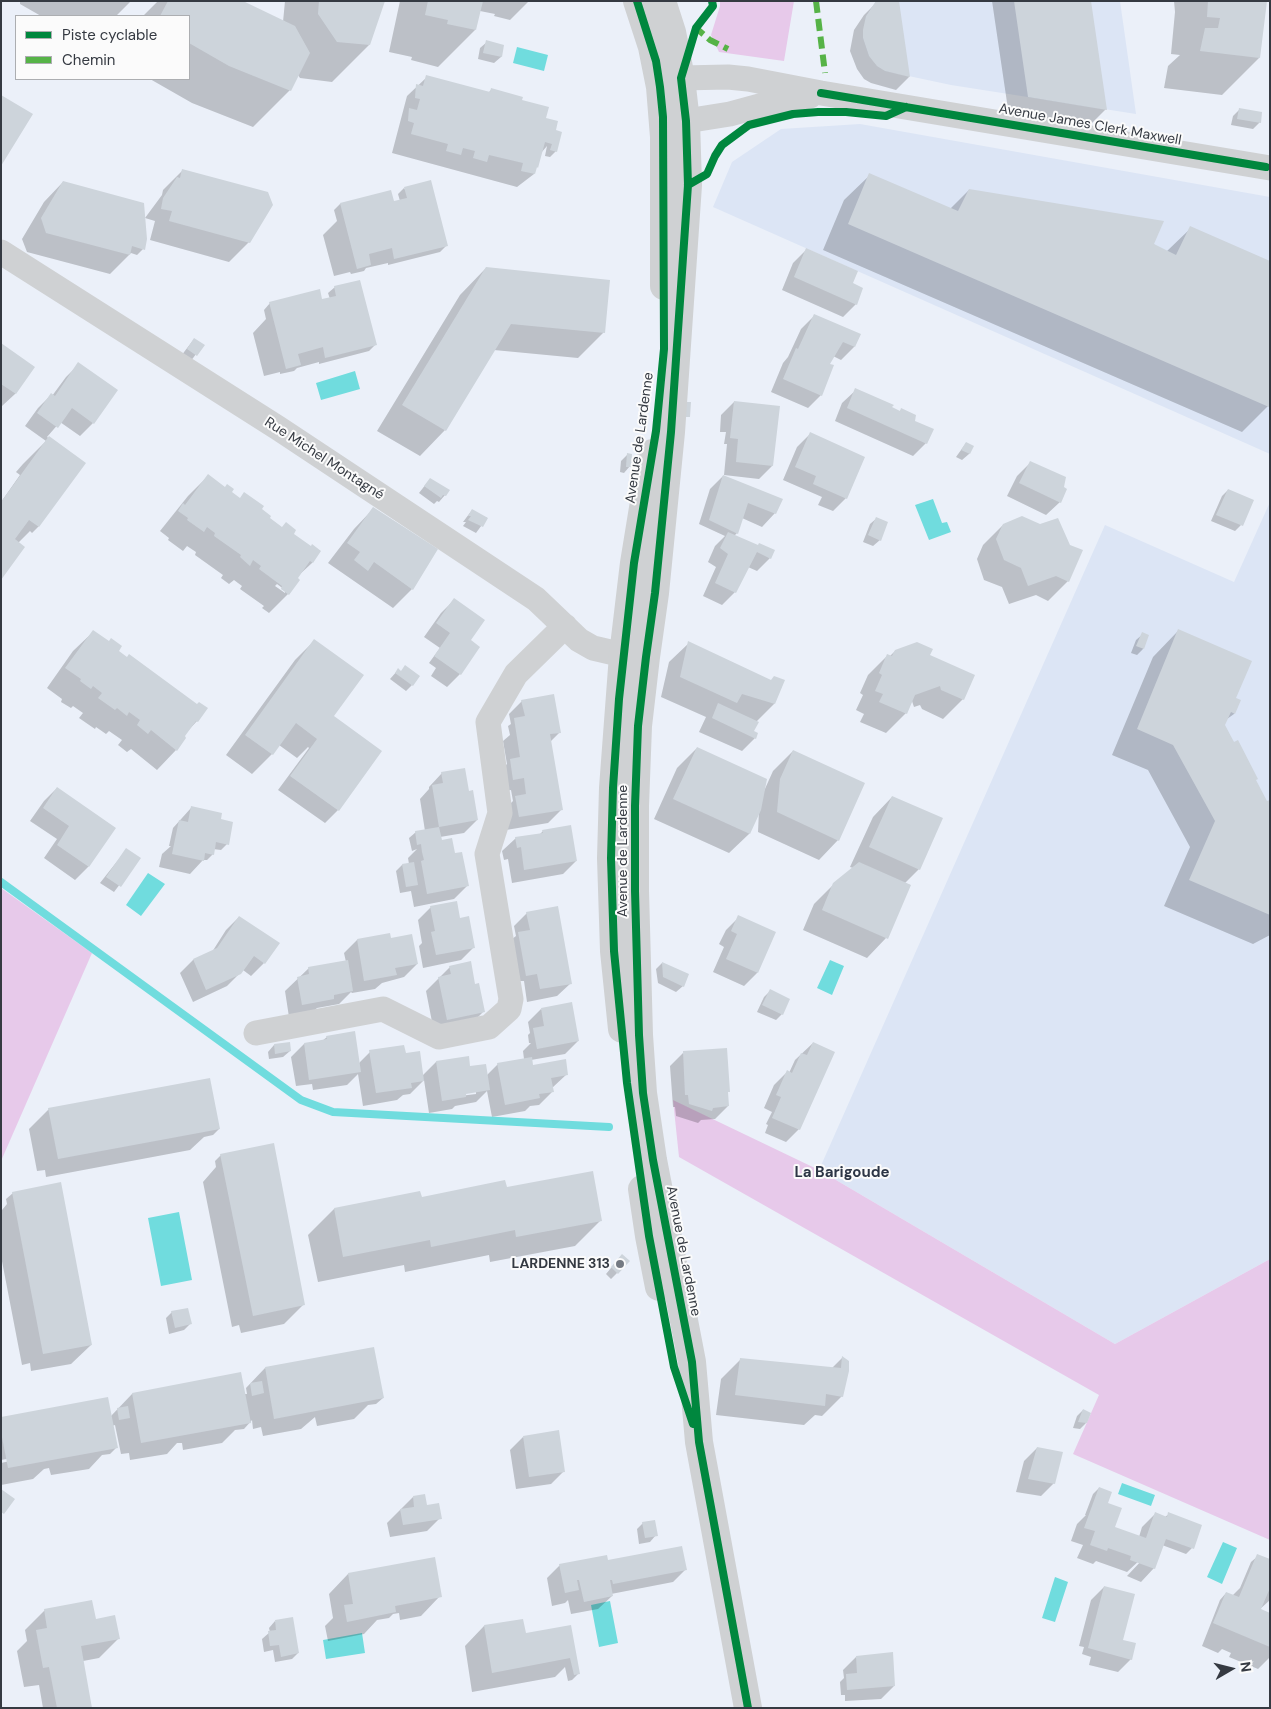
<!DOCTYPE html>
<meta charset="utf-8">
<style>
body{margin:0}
#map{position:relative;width:1271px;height:1709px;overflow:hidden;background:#ebf0f9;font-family:"DM Sans",sans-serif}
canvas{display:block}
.frame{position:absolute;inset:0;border:2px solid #353a42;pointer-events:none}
.legend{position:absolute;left:15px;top:15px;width:175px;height:65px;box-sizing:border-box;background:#fbfbfb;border:1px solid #acaeb1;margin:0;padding:6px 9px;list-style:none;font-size:15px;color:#353a42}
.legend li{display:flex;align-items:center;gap:10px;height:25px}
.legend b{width:25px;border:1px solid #acaeb1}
.north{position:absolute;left:1206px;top:1644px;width:50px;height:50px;-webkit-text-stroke:4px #fbfbfb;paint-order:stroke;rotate:82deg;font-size:14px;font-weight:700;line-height:20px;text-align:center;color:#353a42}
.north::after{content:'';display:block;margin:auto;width:18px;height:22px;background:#353a42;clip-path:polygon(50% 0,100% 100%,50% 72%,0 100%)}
</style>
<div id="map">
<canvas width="1271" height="1709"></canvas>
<div class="frame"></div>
<ul class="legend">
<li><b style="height:6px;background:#00873e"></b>Piste cyclable</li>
<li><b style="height:6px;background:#56b347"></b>Chemin</li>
</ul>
<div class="north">N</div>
</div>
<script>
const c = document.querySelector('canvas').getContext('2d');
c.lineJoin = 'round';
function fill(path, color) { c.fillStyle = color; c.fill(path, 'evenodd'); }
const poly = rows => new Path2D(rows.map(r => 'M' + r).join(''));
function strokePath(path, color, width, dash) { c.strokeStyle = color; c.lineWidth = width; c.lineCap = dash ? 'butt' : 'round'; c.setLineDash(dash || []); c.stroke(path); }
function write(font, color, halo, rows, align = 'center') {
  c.font = font + ' "DM Sans",sans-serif'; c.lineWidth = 4; c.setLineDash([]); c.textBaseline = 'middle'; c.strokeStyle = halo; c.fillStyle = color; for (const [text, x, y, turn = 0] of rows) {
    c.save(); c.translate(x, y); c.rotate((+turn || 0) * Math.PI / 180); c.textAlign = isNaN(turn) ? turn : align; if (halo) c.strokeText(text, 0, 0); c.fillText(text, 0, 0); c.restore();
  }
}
const built = poly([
 [876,1,1120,1,1136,114,951,85,885,71,869,56,863,38,866,16],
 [860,124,1270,197,1270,454,713,207,732,162,781,129],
 [1270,502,1270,1259,1115,1344,819,1170,1105,525,1234,582]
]);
const green = poly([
 [720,1,794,1,784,61,719,52,711,35,720,6],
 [1,888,92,953,1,1161],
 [673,1100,819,1170,1115,1344,1270,1259,1270,1540,1073,1454,1099,1395,679,1157]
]);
const water = poly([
 [517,47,548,55,544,71,513,63],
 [355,371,360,389,321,400,316,383],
 [933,499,942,523,947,522,951,532,929,540,915,505],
 [148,873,165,884,141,916,126,905],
 [830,960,844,966,832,995,817,988],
 [179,1212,192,1280,161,1286,148,1218],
 [1122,1483,1155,1495,1151,1506,1118,1494],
 [1223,1542,1237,1548,1222,1584,1207,1577],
 [1055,1577,1068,1582,1055,1622,1042,1618],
 [610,1601,618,1643,599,1647,591,1605],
 [362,1633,365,1653,326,1659,323,1640]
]);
const shadow = poly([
 [20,1,131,1,116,16,41,16,20,4],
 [158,1,240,1,283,22,285,1,384,1,369,45,332,82,300,78,298,75,290,90,253,127,192,103,150,79,189,79,189,16,143,16],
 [400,1,529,1,510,20,494,16,495,14,480,11,475,30,438,67,411,60,412,57,389,52],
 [878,1,897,1,909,77,896,90,871,83,864,79,857,69,850,51,854,30,864,15],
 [992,1,1090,1,1106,109,1086,129,1009,116],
 [1174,1,1266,1,1259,58,1222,95,1164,88,1168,66,1180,55,1171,54,1175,12],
 [487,42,503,46,501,57,494,63,478,59,480,48],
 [427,77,488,93,491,90,521,101,544,119,554,131,556,151,550,157,545,156,547,146,541,153,534,174,517,187,392,153,407,96],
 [1239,110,1260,122,1253,129,1231,125,1233,116],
 [183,170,249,242,229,262,150,240,155,221,145,218,162,195,163,190],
 [870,175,950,209,969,190,1153,244,1166,252,1191,228,1270,263,1270,403,1268,406,1242,432,823,250,844,200],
 [63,182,143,249,137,255,131,253,110,274,27,252,22,239,44,202],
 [404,188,446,246,440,252,388,265,388,263,366,268,364,271,351,274,350,272,334,276,323,235,337,221,334,210,340,204,390,191,393,203,400,201,398,194],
 [806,250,852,283,856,304,843,317,782,290,793,263],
 [486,268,604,332,578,358,494,350,445,430,420,456,377,431,460,295],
 [335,287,375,345,369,351,319,364,319,362,297,368,294,371,280,374,280,372,264,376,253,333,266,319,264,310,270,303,330,299,328,293],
 [814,316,860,335,854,347,841,360,833,356,829,365,821,395,808,408,771,392,783,363,788,357,801,329],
 [194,339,203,345,190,362,181,356],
 [1,345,34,367,15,394,2,406],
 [79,364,93,423,80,436,60,422,47,437,84,463,38,527,32,533,30,531,18,543,1,578,1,502,20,475,16,472,23,464,46,441,25,426,38,408,51,395,52,396,66,377],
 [856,390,899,412,901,410,913,422,926,443,913,456,835,421,842,403],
 [734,402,778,407,772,466,759,479,724,475,727,444,724,444,726,432,720,432,721,415],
 [810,434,864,458,846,498,833,511,818,505,822,497,783,480,797,447],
 [966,443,972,446,969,454,962,460,956,457],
 [627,455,630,466,624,473,620,472,621,461],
 [1030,463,1060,502,1046,515,1007,496,1017,476],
 [208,476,239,499,260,509,268,518,311,548,320,551,312,563,299,575,288,594,269,613,262,608,264,606,240,589,242,586,234,580,229,584,221,578,223,575,195,555,196,552,187,546,183,551,168,540,169,538,160,531,188,496],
 [277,584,285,590,285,593,275,586],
 [723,476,781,499,775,513,762,527,742,518,737,533,734,536,770,558,757,571,748,567,735,592,722,605,703,596,716,567,708,562,715,546,725,536,699,524,710,489],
 [430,479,445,495,439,502,437,501,434,504,419,493],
 [1228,490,1241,525,1235,531,1211,521,1222,496],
 [373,509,412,589,393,608,328,563,354,529],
 [472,510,487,518,476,533,463,526,466,522,463,522],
 [877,518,880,540,873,546,863,542,870,524],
 [1003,525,1068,581,1048,601,1036,595,1009,604,1002,587,984,580,977,559,983,545],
 [454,600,469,640,460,674,447,687,431,676,436,668,429,663,440,648,424,637,441,613],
 [1178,631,1235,699,1239,700,1234,714,1227,719,1224,725,1267,803,1270,801,1270,935,1253,944,1164,906,1190,847,1148,770,1112,755,1153,657],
 [93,632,117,651,197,721,185,734,176,750,157,770,131,749,127,752,118,745,122,740,109,731,106,734,96,727,95,729,79,718,83,713,73,706,71,708,61,702,62,699,47,688,73,651],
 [1143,634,1143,649,1137,655,1131,653,1136,640],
 [314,641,332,716,380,751,338,810,325,823,278,790,309,748,308,747,297,758,279,745,272,754,252,774,226,755,295,660],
 [689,643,770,681,784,681,774,704,756,722,752,731,755,738,742,751,699,732,706,717,661,697,669,662],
 [895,651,929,656,963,699,943,719,922,709,920,705,914,707,912,701,906,713,886,733,860,722,864,714,856,710,863,695,860,693,868,675,887,656,889,657],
 [398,670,412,685,406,691,390,679],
 [522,701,560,732,550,742,561,810,548,823,506,830,510,804,513,801,511,790,500,792,504,767,507,764,503,741,510,735,508,726,511,724,509,714],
 [697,748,764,791,773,771,793,751,838,840,819,860,758,832,759,810,749,834,729,853,654,819,677,768],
 [442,773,468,794,477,820,464,833,440,837,441,842,455,856,467,886,454,899,414,907,411,891,400,893,396,871,402,865,409,864,408,858,417,849,412,851,409,838,416,832,425,831,420,799,429,789,429,787],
 [57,788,115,828,88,867,75,880,44,858,57,839,30,821,44,801],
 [892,797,919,869,905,883,910,885,886,938,867,958,803,930,814,904,834,884,853,868,850,867,873,817],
 [191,808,219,823,227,844,221,850,213,849,213,854,207,860,203,860,190,874,159,867,162,854,171,846,169,846,173,828],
 [543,831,576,861,563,874,512,883,508,859,504,860,502,851,516,838,540,834],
 [126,850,139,859,114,892,100,883],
 [431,907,459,919,474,947,461,960,423,968,419,946,422,943,418,920],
 [527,913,571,983,557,996,527,1002,524,981,520,981,512,939,516,936,514,926],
 [239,917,264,963,251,976,243,970,227,986,193,1002,180,973,193,960,212,952,226,930],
 [739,917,774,933,757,973,744,986,713,972,724,947,719,944,726,930],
 [390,939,417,964,404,977,382,983,375,989,352,993,351,992,339,1004,317,1008,312,1013,289,1017,285,991,309,968,346,962,344,953,357,940],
 [662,963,683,986,676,992,658,983,656,969],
 [450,967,475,985,483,1012,470,1025,434,1032,426,991],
 [770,991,782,1014,776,1020,757,1012,764,997],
 [541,1009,578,1041,565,1054,531,1060,530,1067,567,1074,552,1088,552,1092,539,1105,530,1106,525,1111,492,1117,487,1091,476,1102,455,1106,452,1109,429,1113,424,1080,410,1094,403,1095,397,1100,363,1106,358,1074,347,1085,313,1090,312,1084,296,1086,291,1057,304,1044,322,1041,327,1037,359,1063,370,1052,404,1053,422,1076,436,1062,468,1057,469,1068,487,1075,498,1064,524,1059,523,1051,531,1043,529,1043,528,1035,530,1033,528,1022],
 [476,1091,476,1094,460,1096,460,1094],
 [813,1043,799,1129,786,1142,765,1133,768,1125,766,1124,772,1112,764,1108,774,1085,787,1072,789,1073,795,1060],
 [274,1045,290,1051,283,1057,269,1059,268,1052],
 [683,1053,729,1091,727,1093,728,1106,715,1119,701,1120,698,1123,676,1116,675,1107,673,1107,670,1066],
 [49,1109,219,1129,213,1135,204,1137,190,1150,46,1177,45,1170,37,1171,29,1129],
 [221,1155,304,1304,284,1324,241,1333,239,1325,232,1327,203,1182,216,1167,215,1161],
 [506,1188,601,1220,575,1246,490,1262,489,1255,405,1272,404,1265,318,1282,308,1235,334,1209,419,1193,421,1198],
 [13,1193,91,1345,71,1364,31,1371,30,1363,22,1365,1,1256,2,1210,7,1204,6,1199],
 [616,1262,617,1273,611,1279,606,1274],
 [172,1312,190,1324,184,1330,169,1334,166,1318],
 [842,1358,842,1396,822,1416,815,1415,804,1425,716,1415,721,1379,740,1360,831,1369],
 [265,1368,383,1398,376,1404,368,1405,354,1419,317,1426,315,1417,301,1429,263,1436,261,1427,253,1429,252,1420,244,1429,235,1430,222,1443,183,1450,182,1443,177,1443,167,1454,130,1460,129,1453,121,1454,115,1425,112,1426,116,1448,110,1454,102,1455,89,1469,51,1475,49,1468,44,1469,33,1479,1,1485,1,1463,14,1460,18,1457,1,1460,1,1419,111,1416,132,1394,247,1394,246,1388],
 [1083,1410,1086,1423,1080,1429,1073,1428,1077,1416],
 [523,1437,564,1471,551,1484,516,1489,510,1450],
 [1037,1448,1054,1483,1041,1496,1016,1492,1024,1461],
 [1099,1488,1106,1504,1113,1527,1139,1537,1142,1527,1155,1514,1165,1517,1169,1514,1192,1548,1186,1554,1162,1545,1154,1568,1141,1582,1127,1576,1143,1559,1142,1558,1127,1572,1096,1561,1093,1564,1077,1558,1083,1545,1071,1541,1077,1524,1086,1515,1085,1515,1093,1494],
 [413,1497,440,1518,427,1531,390,1537,387,1523],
 [643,1523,656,1535,650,1542,639,1544,637,1529],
 [1258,1556,1270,1561,1270,1600,1259,1610,1270,1615,1270,1657,1258,1669,1229,1657,1231,1653,1222,1649,1218,1653,1202,1646,1220,1600,1226,1593,1232,1596,1240,1588,1251,1562],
 [560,1565,686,1569,673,1582,611,1594,612,1596,598,1609,571,1614,568,1600,565,1603,552,1606,547,1578],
 [348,1574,440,1596,421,1616,400,1620,399,1613,393,1614,389,1618,377,1620,364,1634,328,1641,325,1626,333,1618,329,1594],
 [1104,1587,1122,1641,1131,1659,1118,1672,1089,1665,1091,1657,1082,1654,1084,1647,1079,1646,1091,1600],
 [45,1610,95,1620,118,1639,99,1658,83,1661,91,1708,43,1708,39,1685,24,1687,17,1651,27,1641,25,1630],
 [275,1621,298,1653,292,1659,275,1662,273,1650,264,1652,262,1639,270,1632,269,1628],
 [484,1626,525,1635,570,1627,578,1674,572,1680,568,1681,565,1667,555,1677,472,1692,465,1646],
 [856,1657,894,1686,881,1699,845,1701,845,1695,841,1695,840,1682,844,1678,843,1670]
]);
const stream = poly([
 [1,882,301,1100,333,1112,609,1127]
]);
const building = poly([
 [168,1,243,1,295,26,310,53,291,91,229,66,189,43,189,16,160,16],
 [319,1,385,1,370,45,337,42,318,14],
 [428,1,483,1,476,30,447,24,448,20,425,15],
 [876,1,899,1,910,77,885,71,877,66,869,56,863,38,863,30,866,16],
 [1014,1,1091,1,1107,110,1028,97],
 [1208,1,1267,1,1260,58,1200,51,1205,28,1218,28,1220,18,1207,17],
 [486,40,504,45,502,57,483,53],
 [426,75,490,92,491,88,523,97,522,100,549,107,546,118,558,121,556,130,562,132,557,152,550,150,552,144,545,142,538,168,537,167,535,174,521,171,523,163,489,155,487,162,473,158,475,151,463,148,461,155,446,151,448,144,411,134,414,123,408,121,409,108,417,110,420,99,415,98,416,84,423,86],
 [1,95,33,114,1,166],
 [1239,108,1262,112,1261,123,1237,119],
 [182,169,268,192,273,205,250,243,169,221,172,211,161,209,163,198,177,177,180,178],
 [869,173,958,211,969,189,1164,221,1154,244,1176,255,1190,226,1270,261,1269,407,848,224],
 [431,180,448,246,394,259,392,248,369,254,371,265,357,269,340,203,391,190,394,201,407,198,404,187],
 [63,181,144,203,147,239,145,250,132,246,130,255,46,233,41,218],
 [806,248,858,271,853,283,863,288,857,305,794,277],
 [486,267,610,280,605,333,511,324,446,431,402,405],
 [360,280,377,345,325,358,323,347,298,354,301,365,286,369,269,302,320,289,322,299,336,296,334,286],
 [814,314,861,334,855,347,843,342,830,364,834,365,822,396,783,379,796,348,798,349],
 [194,338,205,345,197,356,187,349],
 [1,343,35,367,16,394,1,384],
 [78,362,118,390,94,424,72,408,58,428,37,413,51,393,55,396],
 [855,388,894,405,892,407,900,411,901,408,916,415,915,421,934,429,927,444,847,408],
 [734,401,780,406,773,466,736,462,738,439,730,438],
 [686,402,691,402,690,417,685,417],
 [810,432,865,457,847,499,813,484,816,476,795,467],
 [49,436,86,463,39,527,29,520,15,539,25,547,1,580,1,502],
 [966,442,974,446,970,454,961,450],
 [627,453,632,454,631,467,626,467],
 [1030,461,1066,477,1064,487,1067,489,1061,503,1019,483],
 [208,474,225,487,227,484,234,489,232,492,240,498,244,492,264,506,262,509,271,516,270,518,282,527,286,522,296,530,294,534,311,546,312,544,321,551,313,563,310,561,298,578,300,580,289,595,281,589,282,586,259,569,261,566,253,560,250,566,240,557,241,555,214,536,215,533,207,527,204,532,187,520,188,518,178,511,183,503,185,505],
 [723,475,783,499,776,514,748,503,738,534,709,520],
 [430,478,450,490,446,496,443,495,441,498,424,486],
 [1228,489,1254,500,1243,526,1216,515],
 [373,507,438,549,413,590,374,562,368,571,354,560,360,552,347,543],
 [472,509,488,518,483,527,468,520,471,516,468,516],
 [1022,516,1040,524,1058,518,1070,545,1083,550,1069,582,1056,576,1028,586,1021,568,1004,560,996,539,1003,524],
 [876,517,888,522,881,541,868,535],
 [728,532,758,545,759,543,775,550,771,559,757,552,736,593,715,583,728,554,720,548],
 [454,598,485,620,471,640,480,647,461,675,434,656,450,633,436,623],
 [1178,629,1252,661,1236,698,1241,700,1235,714,1231,712,1225,725,1234,742,1238,740,1258,779,1256,780,1267,801,1270,800,1270,915,1189,880,1215,821,1173,745,1137,729],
 [93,630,109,641,111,638,122,646,119,651,127,657,129,654,197,704,199,702,208,708,198,722,196,721,185,736,186,738,177,751,151,730,148,734,137,725,140,720,129,712,127,716,117,708,115,710,98,698,102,693,93,686,91,689,80,681,81,679,65,668],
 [1142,632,1149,635,1144,649,1136,646],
 [314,639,364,675,334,716,382,751,339,811,290,776,317,739,296,723,273,755,245,735],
 [688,641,771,680,774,676,785,680,775,704,742,694,737,703,680,677],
 [917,642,933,649,930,655,975,675,964,700,941,690,940,686,915,695,907,714,879,702,883,694,875,691,882,675,879,673,887,654,892,656,895,650],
 [405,665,420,676,413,686,395,673,398,668,401,671],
 [554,694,561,733,550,734,563,810,519,817,515,796,526,794,524,778,513,780,510,759,520,757,514,718,525,716,521,700],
 [718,703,759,722,754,731,758,733,756,739,712,718],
 [697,747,767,779,761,810,750,834,673,799],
 [793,750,865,783,839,841,777,812,780,779],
 [465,768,469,791,473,790,478,820,439,827,432,785,443,783,441,772],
 [57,787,116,828,89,867,57,845,69,826,43,808],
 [892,796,943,818,920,870,869,847],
 [191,806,222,813,221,819,233,822,229,845,216,842,214,855,205,853,204,861,172,854,179,820,188,822],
 [571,825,577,861,524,870,521,847,517,848,515,837,543,833,542,830],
 [439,827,442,840,452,838,455,853,462,852,469,886,427,894,421,861,424,860,422,852,421,844,417,845,415,831],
 [126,848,141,858,121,887,106,877],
 [414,862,418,885,406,887,402,864],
 [859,862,911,885,888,939,822,910,833,883],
 [457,901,460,918,469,916,475,948,436,955,431,932,435,931,430,906],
 [558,906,572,984,540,989,537,974,526,976,518,932,530,930,526,912],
 [738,915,776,932,758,973,726,959,737,934,731,931],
 [239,916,280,943,265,964,254,956,241,974,206,990,193,959,217,948],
 [390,933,391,938,412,934,418,964,395,968,397,975,364,981,357,939],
 [348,960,353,991,334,995,334,999,302,1005,297,977,309,974,308,967],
 [471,961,475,984,479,983,485,1012,447,1020,438,977,451,974,449,966],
 [662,962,689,974,684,987,663,977],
 [770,989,790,999,783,1015,762,1005],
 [572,1002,579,1041,537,1049,533,1028,544,1026,541,1008],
 [355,1031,361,1072,309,1080,304,1043,327,1039,326,1036],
 [290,1042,291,1051,275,1054,274,1044],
 [813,1042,835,1052,800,1130,772,1118,781,1097,776,1095,787,1070,792,1073,801,1053,807,1055],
 [404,1045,406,1053,420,1051,424,1081,411,1083,412,1088,376,1093,369,1050],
 [727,1048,730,1092,728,1092,729,1106,713,1108,712,1111,689,1104,688,1095,685,1095,683,1051],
 [469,1056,470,1066,486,1064,490,1090,466,1094,466,1097,442,1101,436,1061],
 [532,1057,533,1065,566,1059,568,1075,551,1078,554,1092,539,1094,540,1098,505,1105,497,1063],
 [210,1078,220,1129,58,1159,48,1108],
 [274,1143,305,1305,253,1316,220,1154],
 [593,1171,602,1221,516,1237,515,1230,431,1247,430,1240,343,1257,334,1208,420,1191,422,1197,505,1180,507,1187],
 [61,1182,92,1345,43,1354,12,1192],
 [622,1254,630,1261,618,1274,611,1267],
 [188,1308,192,1324,175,1328,171,1311],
 [374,1347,384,1398,274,1419,265,1367],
 [842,1356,849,1361,849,1371,843,1397,826,1394,825,1406,735,1395,740,1358,841,1368],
 [241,1372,251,1423,141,1443,132,1393],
 [262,1381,264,1393,252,1396,250,1383],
 [108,1397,118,1448,8,1468,1,1432,1,1417],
 [128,1406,130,1418,119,1420,117,1408],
 [1083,1409,1091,1413,1087,1423,1078,1422],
 [559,1430,565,1472,529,1477,523,1436],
 [1037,1447,1063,1452,1055,1484,1028,1479],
 [1099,1487,1112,1492,1108,1503,1122,1508,1115,1527,1146,1538,1155,1512,1167,1517,1168,1512,1202,1525,1194,1549,1166,1539,1155,1569,1130,1560,1131,1556,1108,1548,1107,1551,1090,1545,1095,1531,1084,1528],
 [1,1489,15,1499,4,1514,1,1512],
 [425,1494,427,1505,439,1503,442,1519,403,1525,400,1509,414,1507,413,1496],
 [655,1520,658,1536,645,1538,642,1522],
 [682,1546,687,1570,613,1584,612,1580,610,1580,613,1596,584,1602,579,1580,577,1580,579,1590,565,1593,559,1564,607,1555,608,1560],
 [1257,1554,1270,1559,1270,1588,1261,1609,1270,1613,1270,1647,1213,1623,1226,1592,1239,1597],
 [435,1557,442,1597,395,1606,396,1612,347,1622,344,1605,353,1604,348,1573],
 [1104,1586,1135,1594,1123,1640,1136,1643,1132,1660,1088,1648],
 [92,1600,96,1619,115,1615,120,1639,81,1646,92,1708,57,1708,49,1667,43,1668,36,1630,47,1628,44,1609],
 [293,1617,299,1653,281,1657,279,1645,270,1646,268,1631,276,1630,275,1620],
 [523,1619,526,1633,571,1625,580,1674,574,1675,570,1658,492,1673,484,1625],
 [893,1652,895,1686,847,1690,846,1674,857,1673,856,1656]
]);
const minor = poly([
 [663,86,681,78,728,77,748,79,821,93,1270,168],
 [665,117,686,121,730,114,763,105,810,96],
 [1,252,278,428,536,599,579,640,593,648,623,655,643,657],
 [256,1033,383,1009,439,1037,489,1027,509,1009,511,999,487,854,500,813,488,722,516,674,565,626]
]);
const primary = poly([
 [637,1,652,47,660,87,664,137,664,286],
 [662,1,672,32,681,78,686,121,688,185,671,432,655,593,646,657,638,726,635,806,635,891,639,1035,643,1093,653,1160,692,1362,699,1442,748,1708],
 [622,1029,614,951,611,858,613,788,623,655,634,563,652,453],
 [642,1189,649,1236,659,1287]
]);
const quiet = poly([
 [816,1,825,73],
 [697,26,696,28,710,40,728,49]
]);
const cycleway = poly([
 [637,1,656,61,660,87,663,117,664,349,656,431,634,563,619,699,613,788,611,858,614,951,627,1083,649,1236,674,1367,693,1424],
 [712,1,713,6,696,28,681,78,686,121,688,185,671,432,655,593,646,657,638,726,635,806,635,891,639,1035,643,1093,653,1160,692,1362,699,1442,748,1708],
 [821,93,1266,167],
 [688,185,707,174,715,156,722,145,749,125,793,114,818,112,846,112,886,116,906,107]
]);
const markers = [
 [620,1264,5,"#757a82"]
];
const streetNames = [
 ["Avenue James Clerk Maxwell",1090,125,10],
 ["Avenue de Lardenne",640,438,-82],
 ["Rue Michel Montagné",324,459,33],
 ["Avenue de Lardenne",623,851,-90],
 ["Avenue de Lardenne",683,1251,79]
];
const poiNames = [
 ["LARDENNE 313",610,1264]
];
const neighbourhoodNames = [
 ["La Barigoude",842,1173]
];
fill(built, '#dce5f5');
fill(green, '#e7c9ea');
fill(water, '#70dcde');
fill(shadow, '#0003');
strokePath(stream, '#70dcde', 8);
fill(building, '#cdd4db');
strokePath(minor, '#cfd1d3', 25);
strokePath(primary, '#cfd1d3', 28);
strokePath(quiet, '#56b347', 6, [12, 6]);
strokePath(cycleway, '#00873e', 8);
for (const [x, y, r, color] of markers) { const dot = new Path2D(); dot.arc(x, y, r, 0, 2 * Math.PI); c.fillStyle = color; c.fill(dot); strokePath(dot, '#fbfbfb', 2); }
write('14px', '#353a42', '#fbfbfb', streetNames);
write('bold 14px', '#353a42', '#fbfbfb', poiNames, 'right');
write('bold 15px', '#2d3646', '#fbfbfb', neighbourhoodNames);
</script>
